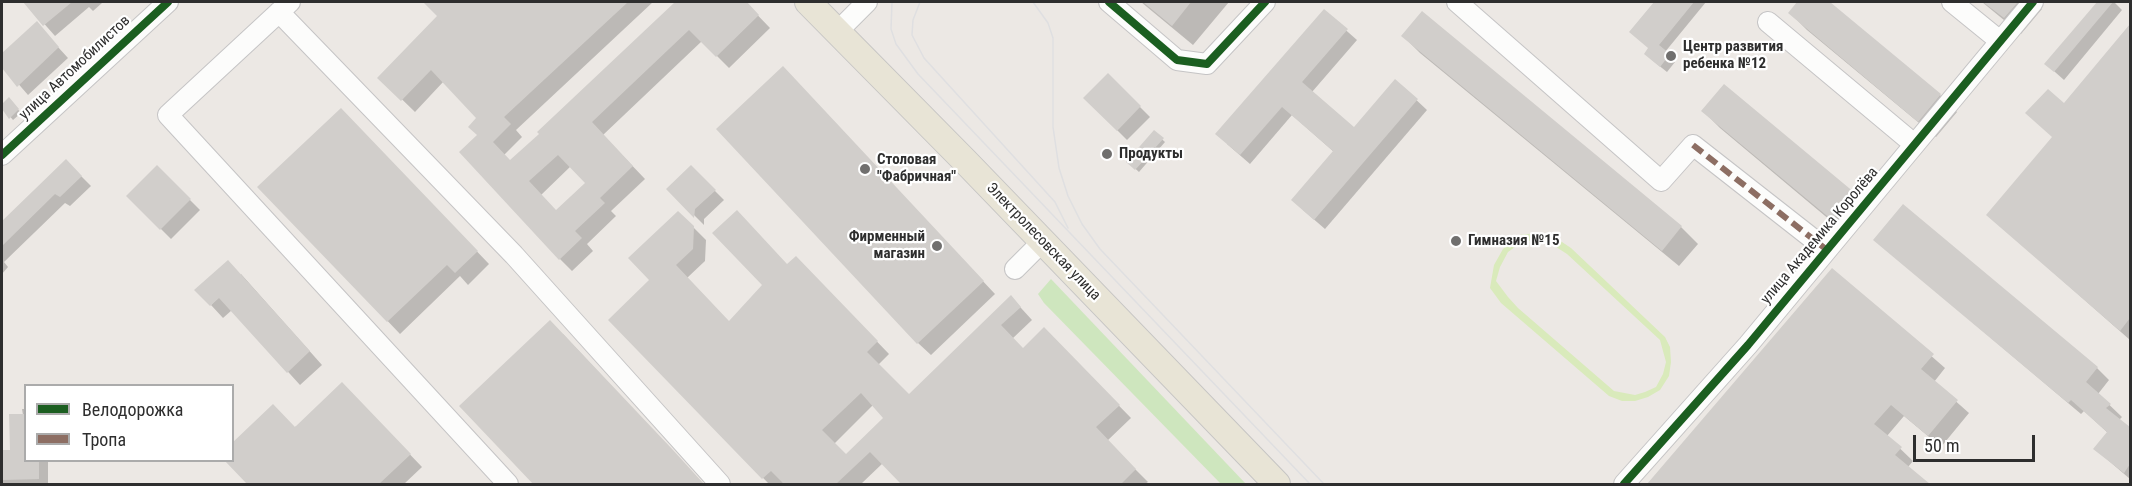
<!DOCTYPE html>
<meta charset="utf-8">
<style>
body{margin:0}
#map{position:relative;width:2132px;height:486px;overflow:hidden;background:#ece8e4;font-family:"Roboto Condensed",sans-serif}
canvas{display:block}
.frame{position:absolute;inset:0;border:3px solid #2e2e2e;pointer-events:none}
.legend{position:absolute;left:24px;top:384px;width:210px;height:78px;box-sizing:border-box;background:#fff;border:2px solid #ababab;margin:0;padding:8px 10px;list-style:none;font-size:18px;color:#2e2e2e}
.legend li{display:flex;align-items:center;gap:12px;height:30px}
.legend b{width:30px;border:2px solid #ababab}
.scale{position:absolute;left:1913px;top:435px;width:122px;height:27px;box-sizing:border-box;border:3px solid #2e2e2e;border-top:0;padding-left:8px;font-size:18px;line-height:21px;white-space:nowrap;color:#2e2e2e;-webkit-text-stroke:4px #fff;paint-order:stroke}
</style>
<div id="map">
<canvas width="2132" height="486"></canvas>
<div class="frame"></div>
<ul class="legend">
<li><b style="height:8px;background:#1b5e20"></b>Велодорожка</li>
<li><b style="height:8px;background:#8d6e63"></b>Тропа</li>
</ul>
<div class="scale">50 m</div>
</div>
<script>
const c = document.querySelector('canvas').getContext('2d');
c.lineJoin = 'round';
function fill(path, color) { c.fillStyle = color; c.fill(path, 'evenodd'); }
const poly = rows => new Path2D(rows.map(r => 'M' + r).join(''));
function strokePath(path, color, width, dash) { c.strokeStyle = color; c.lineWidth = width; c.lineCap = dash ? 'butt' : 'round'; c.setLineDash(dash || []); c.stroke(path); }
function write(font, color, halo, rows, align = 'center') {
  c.font = font + ' "Roboto Condensed",sans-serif'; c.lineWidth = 4.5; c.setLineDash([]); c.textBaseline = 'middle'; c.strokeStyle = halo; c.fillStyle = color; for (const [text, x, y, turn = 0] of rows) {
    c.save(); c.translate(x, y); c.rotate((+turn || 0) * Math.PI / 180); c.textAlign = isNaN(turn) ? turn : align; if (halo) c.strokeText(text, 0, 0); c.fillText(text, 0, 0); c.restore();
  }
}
const green = poly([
 [1051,279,1246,484,1221,484,1044,303,1038,294]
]);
const pitch = poly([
 [1538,233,1556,238,1571,248,1665,337,1670,347,1671,362,1669,376,1660,390,1648,397,1635,401,1622,401,1609,396,1501,303,1490,288,1494,265,1503,249,1519,235],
 [1537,240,1553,245,1567,254,1660,340,1666,362,1663,374,1656,387,1645,392,1635,395,1614,391,1518,308,1508,297,1496,281,1500,267,1508,252,1522,242]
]);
const shadow = poly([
 [25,2,101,2,102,3,93,11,89,7,55,36],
 [425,2,653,2,516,130,522,137,504,155,511,162,541,134,539,132,677,2,745,2,770,28,729,68,702,41,603,135,645,179,611,211,616,216,587,244,593,251,572,271,560,259,479,136,478,118,444,81,415,112,380,78,439,16],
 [571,166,587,183,557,212,541,195],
 [1141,2,1229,2,1193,45],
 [1656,2,1706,2,1665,52,1675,62,1667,72,1652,60,1650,48,1631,32],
 [1799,2,1828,2,1940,95,1957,112,1936,137,1807,30,1790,13],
 [1982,2,2034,2,2042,9,2021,34],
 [2099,2,2114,2,2122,10,2064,80,2046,64],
 [1324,11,1357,40,1312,92,1354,129,1396,81,1427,110,1325,229,1303,210,1334,152,1292,115,1250,164,1227,144],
 [37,24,68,58,28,95,2,65,2,55],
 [2130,28,2130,340,1988,215,2054,138,2064,105],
 [1403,36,1681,227,1698,244,1679,266,1420,53],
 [1108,75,1150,117,1127,140,1085,98],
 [795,81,995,294,931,355,918,343],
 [9,99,21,113,13,120,2,107],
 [1703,111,1854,194,1870,211,1849,236,1720,128],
 [353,122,489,264,468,285,460,276,400,334,260,187],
 [1154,132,1165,142,1139,172,1128,162],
 [66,161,91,186,70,206,65,203,4,262,8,267,2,274,2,224],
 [157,167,200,210,171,239,128,196],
 [691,167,724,200,704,219,704,225,668,189],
 [693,227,706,240,705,261,687,278,729,323,787,266,808,270,889,354,878,365,909,396,1011,297,1032,320,1012,339,1023,350,1044,329,1131,418,1107,441,1148,482,1145,484,903,484,883,463,861,484,786,484,784,482,781,484,769,484,610,320,651,281],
 [873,405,886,418,846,456,834,444],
 [1875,240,2097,368,2109,380,2098,394,2122,417,2119,420,2130,429,2130,479,2095,449,2108,433,2084,411,2081,414],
 [1833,270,1945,368,1934,382,1969,413,1941,447,1904,416,1887,436,1913,461,1908,467,1928,484,1649,484],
 [241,274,322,365,300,385,232,310,223,318,211,305],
 [563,334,703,484,535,484,461,406],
 [354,396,422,467,404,484,249,484,226,460,232,460],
 [22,409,26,409,26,460,48,460,48,484,2,484,2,451,12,451,23,415]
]);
const building = poly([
 [23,2,72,2,43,26],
 [423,2,628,2,504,117,511,124,493,142,510,160,539,134,537,132,675,2,747,2,759,15,716,57,689,30,592,122,633,166,600,198,605,203,575,231,582,238,559,260,459,152,477,135,468,127,476,118,431,70,401,101,377,78,437,16],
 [558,155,585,183,556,210,529,181],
 [1143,2,1191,2,1172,26],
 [1654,2,1694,2,1659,45,1670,54,1660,67,1644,54,1648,48,1629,32],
 [1797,2,1830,2,1941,94,1918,122,1788,13],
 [1983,2,2018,2,2004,18],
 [2097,2,2113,2,2054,72,2044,64],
 [1324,9,1348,29,1302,82,1354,127,1395,79,1418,99,1314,220,1291,200,1333,151,1282,107,1240,155,1215,134],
 [1422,11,1682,226,1662,251,1401,36],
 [37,21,59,47,17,87,2,68,2,53],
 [2130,24,2130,318,2120,331,1986,215,2052,137,2025,113,2048,89,2064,103],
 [783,66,984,281,917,344,716,129],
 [1108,73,1141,106,1117,131,1083,98],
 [1724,84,1855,193,1832,220,1701,111],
 [9,97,19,109,9,119,2,109,2,104],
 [341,108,478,251,455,273,447,265,387,322,257,187],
 [1154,130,1164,138,1135,170,1126,162],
 [66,159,82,176,60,197,55,194,2,246,2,221],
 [157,165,191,199,160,230,126,196],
 [691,165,716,190,695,209,694,218,666,189],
 [1903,204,2098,367,2086,382,2111,404,2106,408,2130,427,2130,464,2124,473,2093,449,2107,432,2071,400,2068,403,1873,240],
 [737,210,787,264,796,256,878,341,867,352,909,394,1011,295,1021,307,1001,325,1023,348,1044,327,1120,405,1096,427,1136,469,1121,484,901,484,870,452,836,484,784,484,771,471,762,479,608,320,649,280,628,258,678,211,694,226,693,249,676,265,729,321,762,285,712,233],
 [861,393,883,418,846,454,822,430],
 [228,260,310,351,287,373,219,298,210,306,194,290],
 [1832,268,1934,354,1921,369,1958,400,1928,436,1891,405,1874,424,1902,447,1895,455,1930,484,1647,484],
 [550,320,673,450,704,484,533,484,459,406],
 [342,382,411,454,379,484,247,484,224,460,232,460,232,443,273,404,295,427],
 [9,414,26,414,26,460,39,460,39,479,2,480,2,450,10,450]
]);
const minor = poly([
 [290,2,168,115,508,484],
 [1109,2,1177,60,1207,64,1265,2],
 [1457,2,1661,181,1693,145,1827,250],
 [1952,2,2000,41],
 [279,12,514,255,720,484],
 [1768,22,1914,144],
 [837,32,867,2],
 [2,155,168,2],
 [1015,269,1042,242],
 [1624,484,1748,345,2033,2]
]);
const major = poly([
 [808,2,965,161,1277,484]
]);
const tram = poly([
 [892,2,891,29,896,44,918,74,1310,484],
 [920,2,913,20,912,35,924,58,1055,202,1068,228],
 [1033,2,1048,23,1053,38,1053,127,1059,168,1068,196,1082,224,1100,249,1324,484]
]);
const quiet = poly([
 [1693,145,1827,250]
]);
const cycleway = poly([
 [1109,2,1177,60,1207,64,1265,2],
 [2,155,168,2],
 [1624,484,1748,345,2033,2]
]);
const markers = [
 [1671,56,6,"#706f6e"],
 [1107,154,6,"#706f6e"],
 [865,169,6,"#706f6e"],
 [1456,241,6,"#706f6e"],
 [937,246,6,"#706f6e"]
];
const poiNames = [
 ["Центр развития",1683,47],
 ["ребенка №12",1683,64],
 ["Продукты",1119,154],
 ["Столовая",877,160],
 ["\"Фабричная\"",877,177],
 ["Фирменный",925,237,"right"],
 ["магазин",925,254,"right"],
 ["Гимназия №15",1468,241]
];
const streetNames = [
 ["улица Автомобилистов",75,68,-43],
 ["улица Академика Королёва",1820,236,-50],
 ["Электролесовская улица",1043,242,46]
];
fill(green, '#cee6be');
fill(pitch, '#d9eabb');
fill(shadow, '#0003');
fill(building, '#d1cecb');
strokePath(minor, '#c5c4c5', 22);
strokePath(major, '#c6c5c4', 28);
strokePath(minor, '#fcfcfb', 20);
strokePath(major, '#e8e4d6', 26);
strokePath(tram, '#dfdfe1', 1.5);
strokePath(quiet, '#8d6e63', 6, [12, 6]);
strokePath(cycleway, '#1b5e20', 8);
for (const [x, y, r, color] of markers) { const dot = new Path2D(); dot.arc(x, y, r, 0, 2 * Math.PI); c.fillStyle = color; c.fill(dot); strokePath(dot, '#fff', 2); }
write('bold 15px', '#2e2e2e', '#fff', poiNames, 'left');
write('15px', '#2e2e2e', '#fff', streetNames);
</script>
